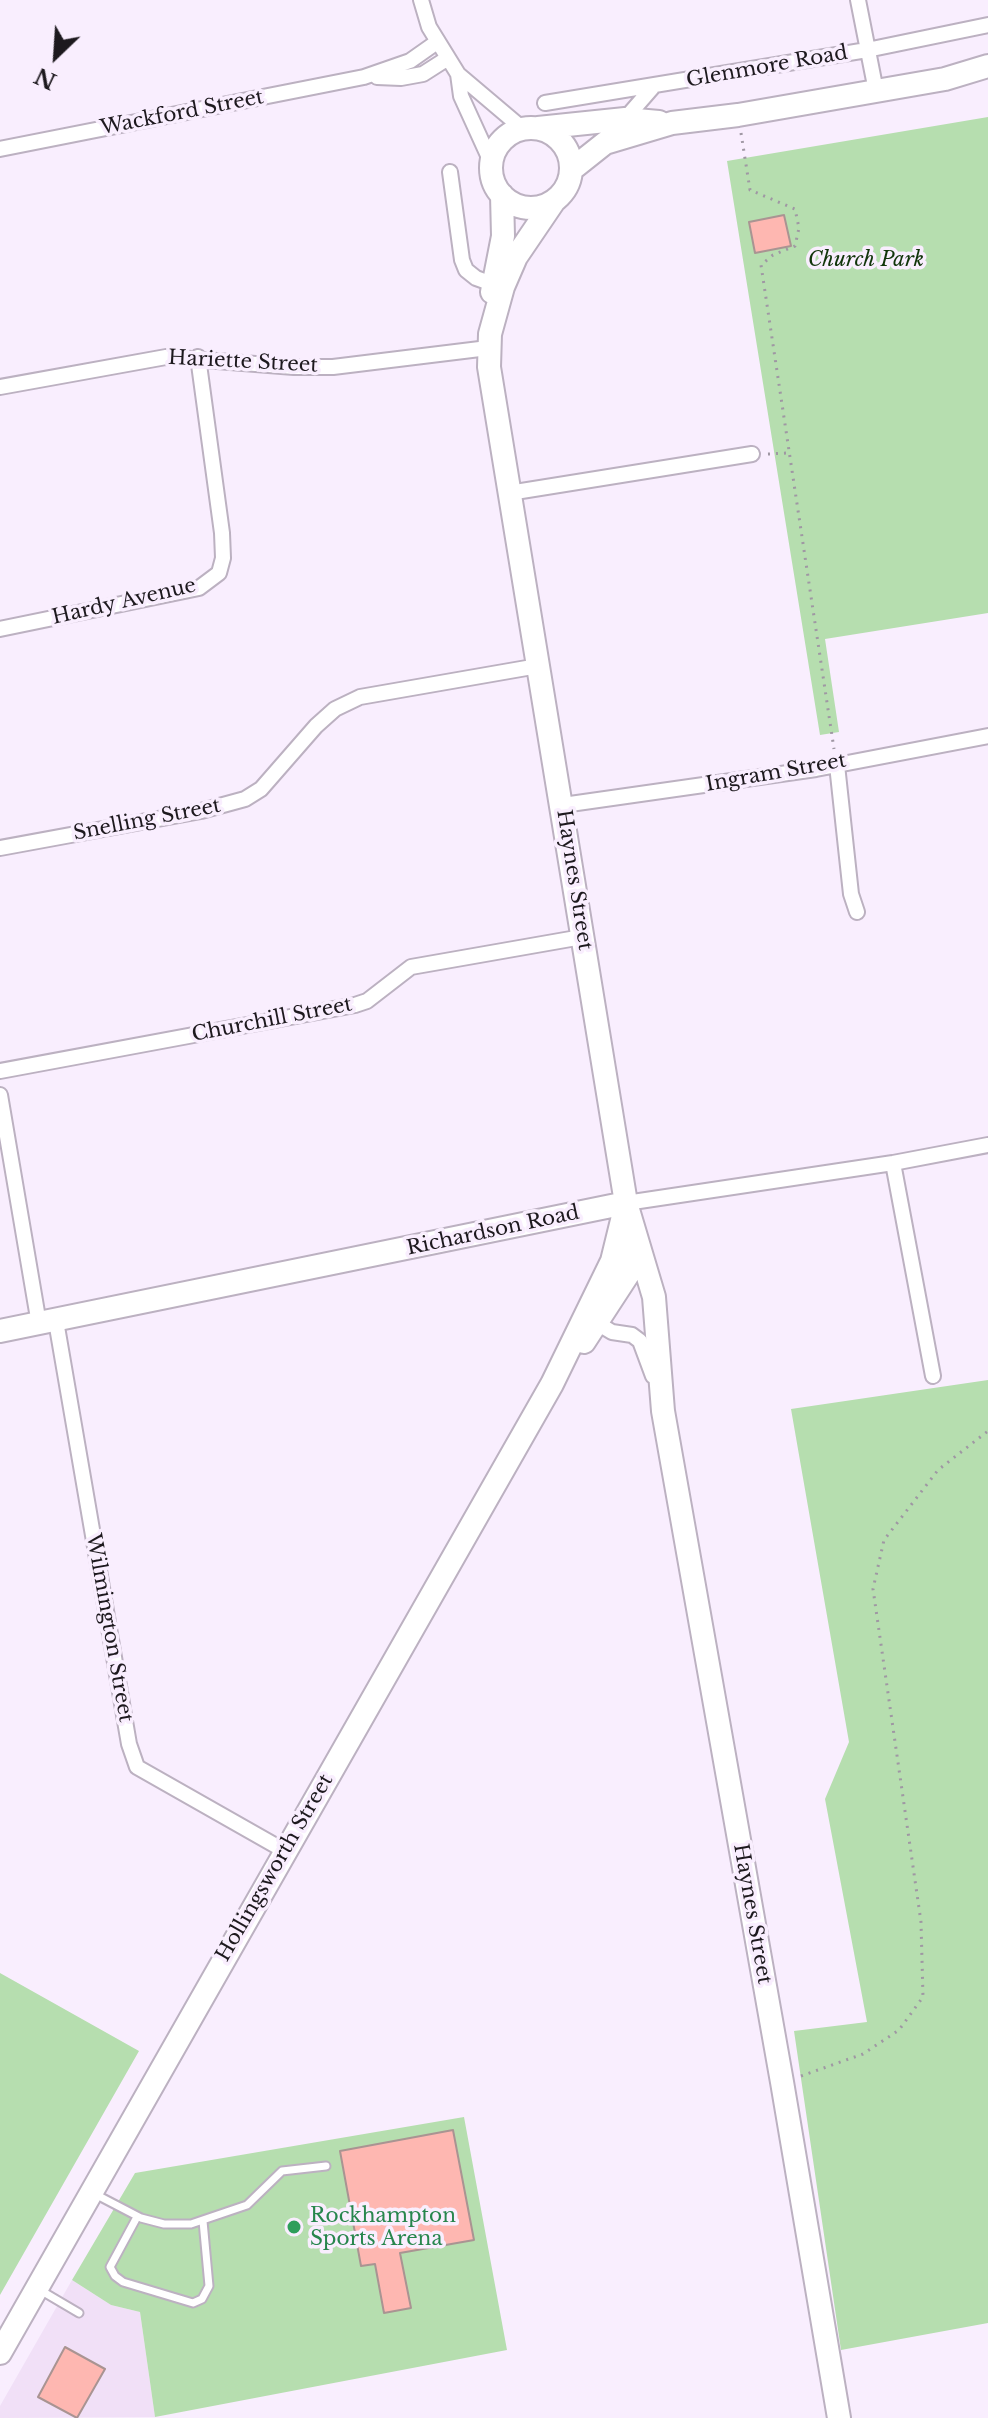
<!DOCTYPE html>
<style>
body{margin:0}
#map{position:relative;width:988px;height:2418px;overflow:hidden;background:#f9eefe;font-family:"Libre Baskerville",serif}
canvas{display:block}
.north{position:absolute;left:16px;top:16px;width:80px;height:80px;-webkit-text-stroke:6px #f9eefe;paint-order:stroke;rotate:205deg;font-size:22px;font-weight:700;line-height:32px;text-align:center;color:#1d191e}
.north::after{content:'';display:block;margin:auto;width:28px;height:36px;background:#1d191e;clip-path:polygon(50% 0,100% 100%,50% 72%,0 100%)}
</style>
<div id="map">
<canvas width="988" height="2418"></canvas>
<div class="north">N</div>
</div>
<script>
const c = document.querySelector('canvas').getContext('2d');
c.lineJoin = 'round';
function fill(path, color) { c.fillStyle = color; c.fill(path, 'evenodd'); }
const poly = rows => new Path2D(rows.map(r => 'M' + r).join(''));
function strokePath(path, color, width, dash) { c.strokeStyle = color; c.lineWidth = width; c.lineCap = dash ? 'butt' : 'round'; c.setLineDash(dash || []); c.stroke(path); }
function write(font, color, halo, rows, align = 'center') {
  c.font = font + ' "Libre Baskerville",serif'; c.lineWidth = 7; c.setLineDash([]); c.textBaseline = 'middle'; c.strokeStyle = halo; c.fillStyle = color; for (const [text, x, y, turn = 0] of rows) {
    c.save(); c.translate(x, y); c.rotate((+turn || 0) * Math.PI / 180); c.textAlign = isNaN(turn) ? turn : align; if (halo) c.strokeText(text, 0, 0); c.fillText(text, 0, 0); c.restore();
  }
}
const built = poly([
 [72,2280,111,2305,140,2312,155,2417,0,2418,0,2406]
]);
const green = poly([
 [988,117,988,613,825,639,839,732,820,735,727,161],
 [988,1380,988,2323,841,2350,794,2031,867,2022,825,1799,849,1742,791,1409],
 [0,1973,139,2051,0,2295],
 [464,2117,507,2350,155,2417,140,2312,111,2305,72,2280,135,2173]
]);
const building = poly([
 [784,215,791,246,755,253,749,222,784,215],
 [453,2130,474,2240,400,2253,411,2308,384,2313,375,2264,361,2266,340,2151,453,2130],
 [65,2347,105,2369,77,2418,38,2397,65,2347]
]);
const path = poly([
 [741,133,750,190,795,209,799,228,795,246,773,255,761,265,834,749],
 [768,454,788,453],
 [801,2076,863,2054,899,2030,923,1997,921,1922,873,1589,884,1540,938,1470,988,1431]
]);
const lane = poly([
 [93,2193,141,2218,164,2224,191,2224,247,2205,282,2171,326,2166],
 [137,2217,110,2267,115,2276,123,2282,193,2303,202,2299,209,2286,203,2221],
 [40,2290,79,2313]
]);
const street = poly([
 [421,0,429,27,458,74,523,129],
 [858,0,876,91],
 [458,74,461,96,492,164],
 [377,77,401,78,423,74,448,58],
 [545,103,867,50,988,25],
 [625,119,652,88],
 [0,149,364,77,410,61,437,42],
 [450,172,462,260,466,270,476,278,498,286],
 [0,387,166,357,294,367,333,367,488,348],
 [509,493,752,454],
 [0,629,199,588,219,573,223,558,222,533,198,357],
 [837,765,851,894,857,912],
 [563,805,816,769,988,736],
 [0,848,201,811,245,799,261,789,316,726,335,709,360,697,538,666],
 [0,1071,355,1005,367,1001,411,967,582,937],
 [0,1095,39,1324],
 [893,1163,933,1376],
 [626,1203,893,1163,988,1145],
 [592,1320,612,1332,632,1335,640,1341,653,1376],
 [56,1321,129,1744,137,1767,285,1851]
]);
const secondary = poly([
 [538,128,625,119,659,122],
 '491 168a40 40 0 1 1 80 0a40 40 0 1 1-80 0Z',
 [571,170,605,143,672,123,738,115,945,79,988,66],
 [554,201,516,257,503,287,490,334,489,367,626,1203,654,1297,663,1411,782,2082,839,2418],
 [492,292,503,236,502,195],
 [0,1331,626,1203],
 [584,1342,627,1276,637,1244],
 [0,2353,552,1384,612,1261,625,1208]
]);
const markers = [
 [294,2227,8,"#2e9e5b"]
];
const streetNames = [
 ["Glenmore Road",767,67,-10],
 ["Wackford Street",182,113,-11],
 ["Hariette Street",243,362,3],
 ["Hardy Avenue",124,602,-13],
 ["Ingram Street",776,773,-10],
 ["Snelling Street",147,820,-11],
 ["Haynes Street",574,880,81],
 ["Churchill Street",272,1020,-11],
 ["Richardson Road",493,1231,-12],
 ["Wilmington Street",109,1628,80],
 ["Hollingsworth Street",275,1868,-60],
 ["Haynes Street",752,1914,80]
];
const parkNames = [
 ["Church Park",866,260]
];
const leisureNames = [
 ["Rockhampton",310,2216],
 ["Sports Arena",310,2239]
];
fill(built, '#f1e0f7');
fill(green, '#b6deaf');
fill(building, '#feb7b1');
strokePath(building, '#a99492', 2);
strokePath(lane, '#bcb1c1', 11);
strokePath(street, '#bcb1c1', 18);
strokePath(secondary, '#bcb1c1', 26);
strokePath(path, '#9f97a3', 3, [2, 6]);
strokePath(lane, '#fff', 7);
strokePath(street, '#fff', 14);
strokePath(secondary, '#fff', 22);
for (const [x, y, r, color] of markers) { const dot = new Path2D(); dot.arc(x, y, r, 0, 2 * Math.PI); c.fillStyle = color; c.fill(dot); strokePath(dot, '#f9eefe', 3); }
write('20px', '#1d191e', '#f9eefe', streetNames);
write('italic 20px', '#11350a', '#f9eefe', parkNames);
write('20px', '#27864d', '#f9eefe', leisureNames, 'left');
</script>
